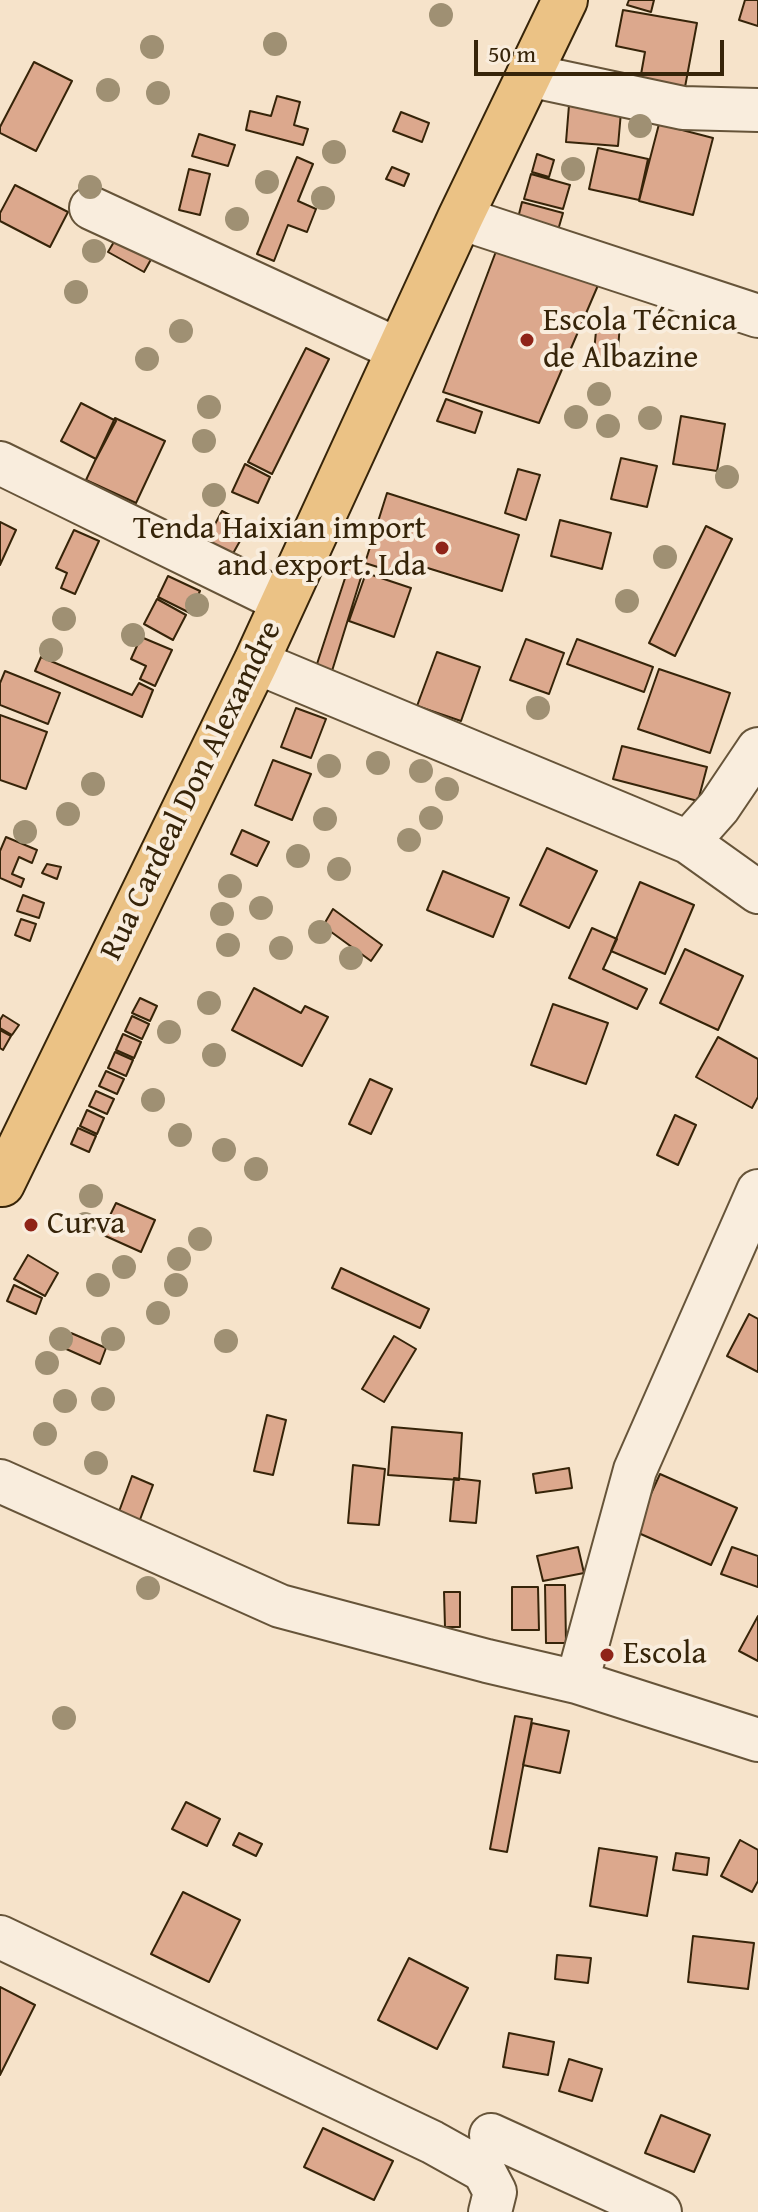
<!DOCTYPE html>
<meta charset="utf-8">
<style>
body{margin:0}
#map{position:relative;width:758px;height:2212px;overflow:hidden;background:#f6e3ca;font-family:"Gentium Book Plus",serif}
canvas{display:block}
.scale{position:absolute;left:474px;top:40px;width:250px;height:36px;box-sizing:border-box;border:4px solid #362409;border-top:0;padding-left:10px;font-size:24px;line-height:28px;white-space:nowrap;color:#362409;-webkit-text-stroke:6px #f9eddd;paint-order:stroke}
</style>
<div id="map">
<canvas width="758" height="2212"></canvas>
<div class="scale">50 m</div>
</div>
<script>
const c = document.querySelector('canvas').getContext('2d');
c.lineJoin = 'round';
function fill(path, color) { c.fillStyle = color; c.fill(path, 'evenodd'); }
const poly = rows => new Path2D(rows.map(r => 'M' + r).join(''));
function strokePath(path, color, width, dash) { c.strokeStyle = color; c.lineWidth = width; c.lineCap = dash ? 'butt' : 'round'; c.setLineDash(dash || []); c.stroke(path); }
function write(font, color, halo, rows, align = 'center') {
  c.font = font + ' "Gentium Book Plus",serif'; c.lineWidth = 8; c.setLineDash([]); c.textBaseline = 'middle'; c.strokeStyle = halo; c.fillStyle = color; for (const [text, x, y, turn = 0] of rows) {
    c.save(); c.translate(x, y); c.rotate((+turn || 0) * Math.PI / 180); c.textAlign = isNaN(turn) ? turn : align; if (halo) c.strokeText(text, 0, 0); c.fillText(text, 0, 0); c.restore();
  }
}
const building = poly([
 [629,0,654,0,651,12,627,5,629,0],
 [745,0,758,0,758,26,739,20,745,0],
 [623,10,697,23,685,87,640,80,645,52,616,46,623,10],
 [34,62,72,81,36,151,0,133,0,127,34,62],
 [277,96,300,102,294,125,308,129,303,145,246,130,250,111,271,116,277,96],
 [569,105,621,112,618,146,566,142,569,105],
 [401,112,429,123,422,142,393,131,401,112],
 [659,124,713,138,693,215,639,201,659,124],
 [199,134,235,145,228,166,192,156,199,134],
 [598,148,648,159,639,200,589,189,598,148],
 [537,154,554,160,549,177,532,172,537,154],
 [297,157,313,164,298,201,316,209,307,232,288,225,274,261,257,254,297,157],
 [392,167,409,174,404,186,386,179,392,167],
 [189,169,210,174,200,215,179,210,189,169],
 [531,174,570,185,563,209,524,199,531,174],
 [15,185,68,212,50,247,0,221,0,213,15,185],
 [522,202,563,213,556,237,516,226,522,202],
 [118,235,154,254,144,272,108,252,118,235],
 [498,246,599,283,539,423,443,392,498,246],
 [597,321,620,323,617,364,593,362,597,321],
 [306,348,329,359,272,474,248,462,306,348],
 [446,399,482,412,475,433,437,421,446,399],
 [81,403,116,421,96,459,61,441,81,403],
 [681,416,725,424,717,471,673,464,681,416],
 [115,418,165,441,136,503,86,480,115,418],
 [621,458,657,466,647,507,611,499,621,458],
 [245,464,270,477,258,503,232,492,245,464],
 [518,469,540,475,526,520,505,513,518,469],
 [387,493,519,535,502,591,405,561,400,574,365,563,387,493],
 [222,511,249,525,231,557,205,543,222,511],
 [560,520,611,533,602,569,551,556,560,520],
 [0,522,16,530,0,565,0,522],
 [706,526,732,539,675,656,649,643,706,526],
 [74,530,99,541,75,594,61,588,67,573,56,568,74,530],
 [349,566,363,571,332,671,316,667,349,566],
 [366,573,411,588,394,637,349,621,366,573],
 [168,576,200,591,190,613,158,597,168,576],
 [157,599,186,615,173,640,144,624,157,599],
 [141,637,172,650,155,686,140,679,146,666,131,659,141,637],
 [526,639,564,653,549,694,510,680,526,639],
 [577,639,653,667,644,692,567,664,577,639],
 [437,652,480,667,461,721,417,706,437,652],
 [41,657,132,695,139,683,153,690,142,717,35,671,41,657],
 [659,669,730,693,710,753,638,729,659,669],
 [5,671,60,693,48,724,0,705,0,683,5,671],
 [296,708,326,719,311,758,281,747,296,708],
 [0,715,47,732,26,789,0,780,0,715],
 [622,746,707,767,698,801,613,779,622,746],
 [273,760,311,774,292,820,255,805,273,760],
 [242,830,269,842,257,866,231,854,242,830],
 [6,837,37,850,32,863,19,857,12,874,24,879,21,887,0,878,0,851,6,837],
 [547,848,597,871,569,928,520,905,547,848],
 [47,864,61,867,57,879,42,873,47,864],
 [443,871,509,898,493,937,427,910,443,871],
 [640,882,694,905,665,974,611,951,640,882],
 [23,895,44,903,39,918,17,911,23,895],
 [333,909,382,945,371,961,323,926,333,909],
 [21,919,36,924,30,941,15,935,21,919],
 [592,928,617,939,603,969,647,989,637,1009,569,978,592,928],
 [685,949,743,976,718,1030,660,1003,685,949],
 [254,988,301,1013,305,1006,328,1017,302,1066,232,1030,254,988],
 [140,998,157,1006,150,1021,132,1013,140,998],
 [553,1004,608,1023,586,1084,531,1065,553,1004],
 [3,1015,19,1025,12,1035,0,1028,0,1020,3,1015],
 [132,1016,149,1024,142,1039,125,1031,132,1016],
 [0,1030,11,1036,3,1050,0,1048,0,1030],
 [123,1034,141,1042,134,1058,116,1050,123,1034],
 [718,1037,758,1059,758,1097,752,1108,696,1077,718,1037],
 [115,1052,133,1060,126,1076,108,1068,115,1052],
 [106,1071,124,1079,117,1094,99,1086,106,1071],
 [370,1079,392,1089,371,1134,349,1124,370,1079],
 [96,1091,114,1099,107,1114,89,1106,96,1091],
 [87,1110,104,1118,97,1134,80,1126,87,1110],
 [675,1115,696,1125,678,1165,657,1155,675,1115],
 [78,1128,96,1136,89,1152,71,1144,78,1128],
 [116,1203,155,1220,141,1252,101,1234,116,1203],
 [28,1255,58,1273,45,1296,14,1279,28,1255],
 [341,1268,429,1309,420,1328,332,1288,341,1268],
 [14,1285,42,1298,36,1314,7,1301,14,1285],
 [749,1314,758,1319,758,1372,727,1356,749,1314],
 [71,1333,106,1348,100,1364,64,1348,71,1333],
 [394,1336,416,1349,384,1402,362,1389,394,1336],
 [267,1415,286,1420,273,1475,254,1471,267,1415],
 [392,1427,462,1433,459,1480,388,1475,392,1427],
 [353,1465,385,1469,379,1525,348,1523,353,1465],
 [569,1468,572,1488,536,1493,533,1474,569,1468],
 [660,1474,737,1508,711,1565,634,1531,660,1474],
 [132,1476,153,1485,138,1525,117,1517,132,1476],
 [454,1478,480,1481,476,1523,450,1521,454,1478],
 [578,1547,584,1573,543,1581,537,1556,578,1547],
 [732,1547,758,1556,758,1587,721,1574,732,1547],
 [545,1585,565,1585,566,1643,546,1643,545,1585],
 [512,1587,538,1587,539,1630,512,1630,512,1587],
 [444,1592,460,1592,460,1627,445,1627,444,1592],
 [758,1616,758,1661,739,1651,758,1616],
 [515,1716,532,1719,507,1852,490,1849,515,1716],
 [532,1723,569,1731,560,1773,523,1765,532,1723],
 [186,1802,220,1819,207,1846,172,1829,186,1802],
 [239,1833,262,1844,256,1856,233,1845,239,1833],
 [740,1840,758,1850,758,1881,752,1892,721,1876,740,1840],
 [599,1848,657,1857,647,1916,590,1906,599,1848],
 [676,1853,709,1858,707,1875,673,1870,676,1853],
 [183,1892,240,1920,209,1982,151,1954,183,1892],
 [693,1936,754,1943,748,1989,688,1982,693,1936],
 [557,1955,591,1958,588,1983,555,1979,557,1955],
 [409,1958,468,1988,437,2049,378,2020,409,1958],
 [0,1987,35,2005,0,2075,0,1987],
 [509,2033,554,2042,548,2075,503,2067,509,2033],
 [569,2059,602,2069,592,2101,559,2091,569,2059],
 [661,2115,710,2135,694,2172,645,2153,661,2115],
 [323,2128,393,2161,374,2200,304,2167,323,2128]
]);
const minor = poly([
 [528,75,683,108,758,110],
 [91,208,399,350],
 [460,218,758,316],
 [0,463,282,601],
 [256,662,688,842,719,807,758,749],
 [688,842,758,892],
 [0,1481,280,1606,487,1661,577,1682,758,1740],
 [577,1682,635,1470,758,1191],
 [0,1937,432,2142,484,2171,495,2192,490,2212],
 [491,2135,660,2212]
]);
const major = poly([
 [2,1184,256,662,460,218,565,0]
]);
const trees = [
 [441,15],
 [275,44],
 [152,47],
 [108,90],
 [158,93],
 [640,126],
 [334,152],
 [573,169],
 [267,182],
 [90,187],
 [323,198],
 [237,219],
 [94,251],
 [76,292],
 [181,331],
 [147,359],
 [599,394],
 [209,407],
 [576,417],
 [650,418],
 [608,426],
 [204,441],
 [727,477],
 [214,495],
 [665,557],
 [627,601],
 [197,605],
 [64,619],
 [133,635],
 [51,650],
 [538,708],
 [378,763],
 [329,766],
 [421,771],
 [93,784],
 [447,789],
 [68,814],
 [431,818],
 [325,819],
 [25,832],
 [409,840],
 [298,856],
 [339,869],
 [230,886],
 [261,908],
 [222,914],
 [320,932],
 [228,945],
 [281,948],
 [351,958],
 [209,1003],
 [169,1032],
 [214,1055],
 [153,1100],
 [180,1135],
 [224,1150],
 [256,1169],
 [91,1196],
 [85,1224],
 [200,1239],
 [179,1259],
 [124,1267],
 [98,1285],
 [176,1285],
 [158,1313],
 [61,1339],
 [113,1339],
 [226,1341],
 [47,1363],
 [103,1399],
 [65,1401],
 [45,1434],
 [96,1463],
 [148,1588],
 [64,1718]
];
const markers = [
 [527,340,8,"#8f2418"],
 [442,548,8,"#8f2418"],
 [31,1225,8,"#8f2418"],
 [607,1655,8,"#8f2418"]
];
const poiNames = [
 ["Escola Técnica",543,322],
 ["de Albazine",543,359],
 ["Tenda Haixian import",426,530,"right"],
 ["and export. Lda",426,567,"right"],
 ["Curva",47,1225],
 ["Escola",623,1655]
];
const streetNames = [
 ["Rua Cardeal Don Alexamdre",192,791,-64]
];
fill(building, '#dca88d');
strokePath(building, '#362409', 2);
strokePath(minor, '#665439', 46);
strokePath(major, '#362409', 48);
strokePath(minor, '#f9eddd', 42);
strokePath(major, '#ebc285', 44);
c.fillStyle = '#9f9073';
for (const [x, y] of trees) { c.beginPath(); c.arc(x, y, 12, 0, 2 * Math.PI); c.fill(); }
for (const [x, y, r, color] of markers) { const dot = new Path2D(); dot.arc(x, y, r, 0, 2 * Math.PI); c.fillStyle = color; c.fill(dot); strokePath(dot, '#f9eddd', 3); }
write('32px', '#362409', '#f9eddd', poiNames, 'left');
write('32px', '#362409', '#f9eddd', streetNames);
</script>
